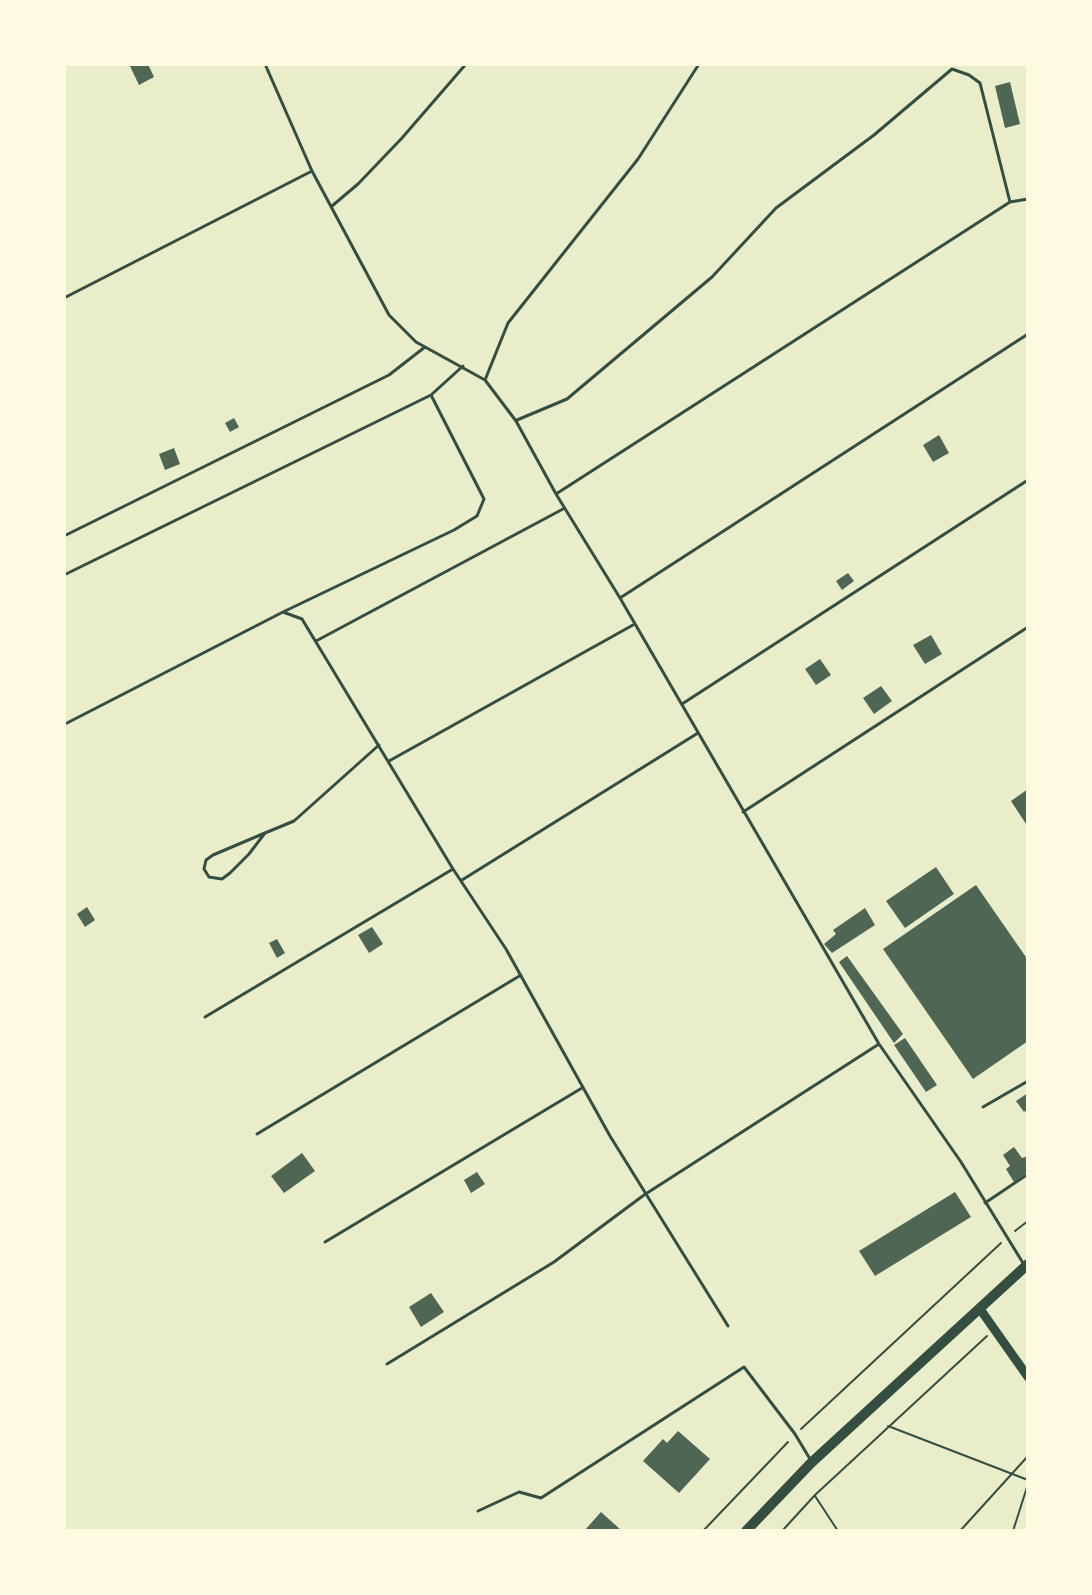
<!DOCTYPE html>
<style>
body{margin:0}
#map{position:relative;width:1092px;height:1595px;overflow:hidden;background:#e9edc9;font-family:Literata,serif}
canvas{display:block}
.frame{position:absolute;inset:0;border:66px solid #fefae0;pointer-events:none}
</style>
<div id="map">
<canvas width="1092" height="1595"></canvas>
<div class="frame"></div>
</div>
<script>
const c = document.querySelector('canvas').getContext('2d');
c.lineJoin = 'round';
function fill(path, color) { c.fillStyle = color; c.fill(path, 'evenodd'); }
const poly = rows => new Path2D(rows.map(r => 'M' + r).join(''));
function strokePath(path, color, width, dash) { c.strokeStyle = color; c.lineWidth = width; c.lineCap = dash ? 'butt' : 'round'; c.setLineDash(dash || []); c.stroke(path); }
const building = poly([
 [129,64,148,64,154,77,139,85],
 [1010,82,1020,124,1005,128,995,86],
 [234,418,239,427,230,432,225,423],
 [939,435,949,453,933,462,923,445],
 [174,448,180,464,165,470,159,454],
 [848,573,854,581,842,590,836,581],
 [931,635,942,654,925,664,913,645],
 [820,659,831,675,816,685,805,669],
 [881,686,892,701,874,714,863,698],
 [1028,789,1028,827,1011,801],
 [936,867,954,894,905,928,886,901],
 [976,885,1028,960,1028,1041,973,1079,883,949],
 [87,907,95,920,85,927,77,914],
 [865,908,875,925,832,953,824,944,836,934,833,930],
 [372,927,383,944,369,953,358,935],
 [277,939,285,953,277,958,269,943],
 [847,956,903,1034,894,1043,839,962],
 [905,1038,937,1085,926,1092,894,1045],
 [1028,1093,1028,1109,1024,1112,1016,1101],
 [1014,1147,1022,1158,1028,1156,1028,1172,1014,1182,1006,1169,1010,1166,1003,1155],
 [302,1153,315,1171,284,1193,271,1176],
 [477,1172,485,1184,471,1193,464,1180],
 [955,1192,971,1217,875,1276,859,1251],
 [431,1293,444,1312,421,1327,409,1307],
 [678,1431,710,1459,679,1493,643,1461,663,1439,667,1443],
 [601,1512,622,1531,584,1531]
]);
const path = poly([
 [1015,1231,1028,1221],
 [888,1426,1028,1480],
 [801,1429,1001,1243],
 [815,1496,838,1531],
 [703,1531,788,1442],
 [782,1531,815,1495,987,1336],
 [960,1531,1028,1456],
 [1013,1531,1028,1484]
]);
const service = poly([
 [265,64,312,171,389,315,416,342,485,380,516,421,556,494,620,598,879,1044,961,1162,1023,1263],
 [332,206,358,184,402,138,466,64],
 [64,298,312,171],
 [485,380,508,323,638,159,699,64],
 [517,420,567,399,712,277,776,208,874,135,952,69,969,75,980,83,1010,202],
 [556,494,1010,202,1028,199],
 [64,536,389,375,425,347],
 [64,575,431,395,463,366],
 [620,598,1028,334],
 [283,612,454,530,477,516,484,499,431,395],
 [316,641,563,509],
 [682,704,1028,480],
 [67,723,283,612,302,619,453,869,506,949,610,1136,728,1326],
 [389,761,633,625],
 [743,812,1028,627],
 [265,833,249,854,230,873,222,879,209,877,204,869,206,860,213,855,265,833,294,821,379,745],
 [462,880,698,733],
 [205,1017,453,869],
 [983,1107,1028,1081],
 [257,1134,521,975],
 [985,1203,1028,1174],
 [325,1242,582,1088],
 [387,1364,554,1262,644,1195,879,1044],
 [478,1511,519,1492,541,1498,744,1367,795,1434,810,1459]
]);
const secondary = poly([
 [980,1309,1028,1377]
]);
const primary = poly([
 [746,1531,811,1463,1028,1264]
]);
fill(building, '#4f6655');
strokePath(path, '#344e41', 2);
strokePath(service, '#344e41', 3);
strokePath(secondary, '#344e41', 9);
strokePath(primary, '#344e41', 10);
</script>
